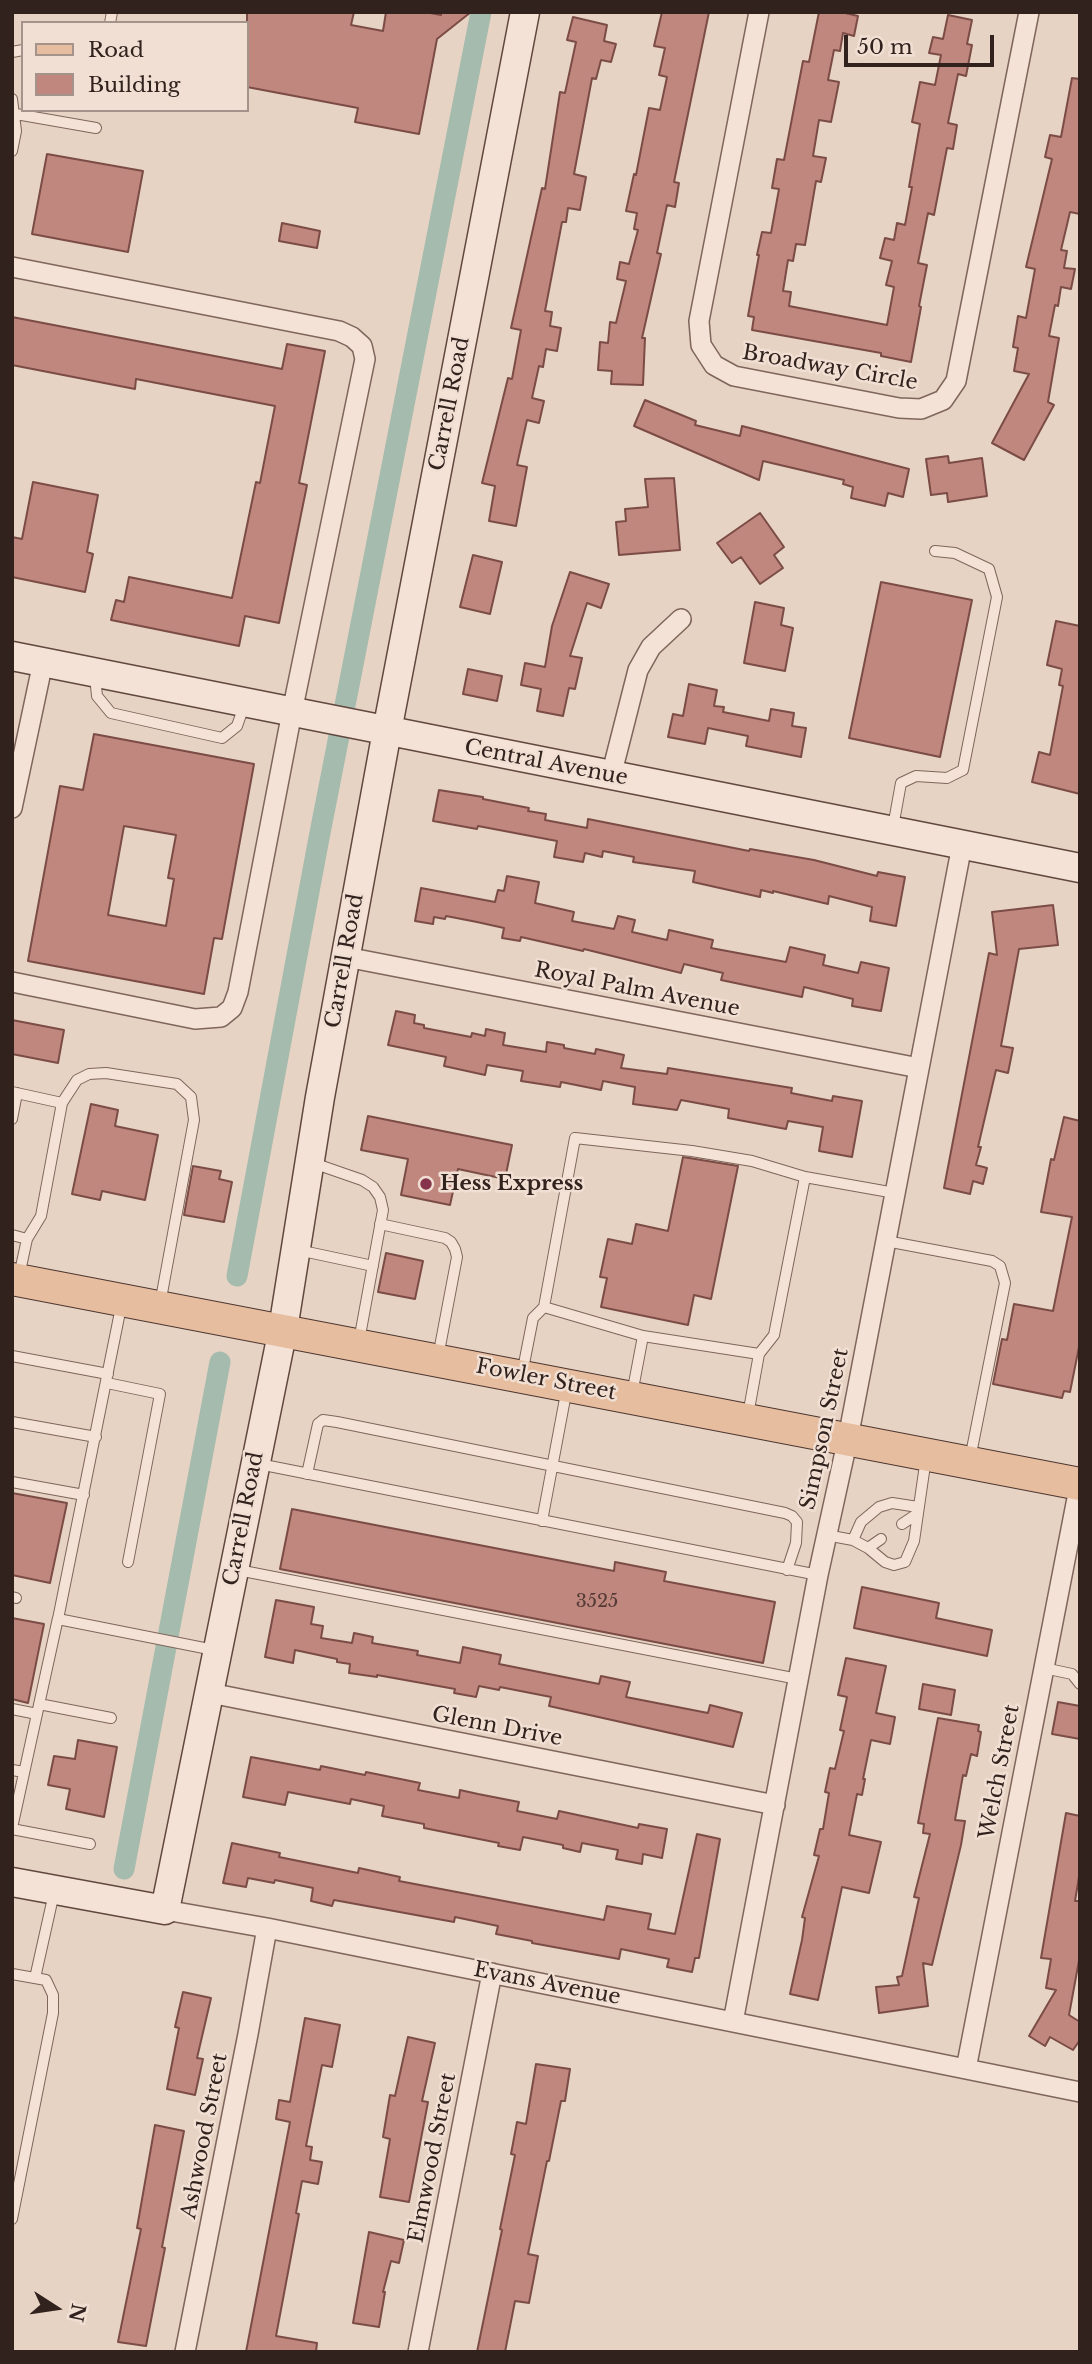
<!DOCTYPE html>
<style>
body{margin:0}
#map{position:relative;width:1092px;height:2364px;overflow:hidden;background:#e7d3c3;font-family:"Libre Baskerville",serif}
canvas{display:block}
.frame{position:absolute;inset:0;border:14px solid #31221e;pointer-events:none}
.legend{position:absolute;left:21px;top:21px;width:228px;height:91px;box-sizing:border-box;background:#f0dfd2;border:2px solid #a4938a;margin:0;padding:9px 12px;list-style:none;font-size:21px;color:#31221e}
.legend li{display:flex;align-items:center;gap:14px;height:35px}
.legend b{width:35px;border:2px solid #a4938a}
.north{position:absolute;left:21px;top:2273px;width:70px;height:70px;-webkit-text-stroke:5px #f0dfd2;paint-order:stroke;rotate:102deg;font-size:19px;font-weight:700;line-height:28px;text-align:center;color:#31221e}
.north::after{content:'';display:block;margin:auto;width:24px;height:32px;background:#31221e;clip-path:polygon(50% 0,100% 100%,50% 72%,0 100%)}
.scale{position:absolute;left:844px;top:35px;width:150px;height:32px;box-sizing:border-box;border:4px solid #31221e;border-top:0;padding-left:9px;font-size:21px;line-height:24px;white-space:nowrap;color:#31221e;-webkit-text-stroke:5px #f0dfd2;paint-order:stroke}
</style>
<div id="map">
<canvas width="1092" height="2364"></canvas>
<div class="frame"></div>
<ul class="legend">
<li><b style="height:9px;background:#e6bd9f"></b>Road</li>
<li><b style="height:19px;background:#c0877e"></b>Building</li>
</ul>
<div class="north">N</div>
<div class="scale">50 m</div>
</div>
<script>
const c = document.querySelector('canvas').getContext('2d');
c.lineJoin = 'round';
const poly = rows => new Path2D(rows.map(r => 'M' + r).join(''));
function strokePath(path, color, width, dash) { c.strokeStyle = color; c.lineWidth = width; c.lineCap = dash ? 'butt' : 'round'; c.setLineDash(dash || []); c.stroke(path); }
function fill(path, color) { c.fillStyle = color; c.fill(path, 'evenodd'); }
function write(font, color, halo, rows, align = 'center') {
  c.font = font + ' "Libre Baskerville",serif'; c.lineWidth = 5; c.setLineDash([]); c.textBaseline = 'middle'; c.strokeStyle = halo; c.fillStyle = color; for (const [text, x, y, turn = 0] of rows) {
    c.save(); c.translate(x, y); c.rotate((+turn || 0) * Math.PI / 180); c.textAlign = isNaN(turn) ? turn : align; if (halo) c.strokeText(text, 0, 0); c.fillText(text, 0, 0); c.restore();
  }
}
const canal = poly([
 [237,1276,319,838,481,12],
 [124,1869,220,1362]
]);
const building = poly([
 [247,12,354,12,351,25,383,31,386,12,425,12,441,15,441,12,471,12,437,39,419,134,355,122,358,108,247,87,247,12],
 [662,12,709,12,674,182,679,183,675,207,667,205,657,253,661,254,642,338,645,338,643,385,611,384,612,371,598,370,600,342,608,343,610,322,616,323,626,281,617,279,620,262,629,264,638,230,634,229,637,213,626,211,634,174,636,175,649,108,660,110,667,77,659,75,665,48,654,46,662,12],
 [819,12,841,12,858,16,854,36,843,33,840,51,834,50,828,80,839,82,831,122,819,120,813,156,826,158,821,182,816,181,805,245,796,244,793,261,788,260,783,291,791,292,789,306,887,325,894,287,886,285,892,261,880,258,885,238,894,240,897,223,905,225,912,187,909,187,920,124,912,122,920,82,935,85,941,55,929,53,933,37,943,39,948,15,972,20,967,44,972,45,966,76,958,74,948,123,957,125,953,149,947,148,934,215,928,213,918,263,927,265,919,306,921,307,911,362,881,356,881,353,752,330,754,317,748,316,759,255,757,255,762,232,771,233,779,189,772,188,777,159,784,160,803,61,809,62,819,12],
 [573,17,607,25,604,41,616,44,611,62,601,60,596,79,592,78,574,174,586,177,580,210,568,208,566,222,562,222,545,311,552,312,550,326,561,328,557,351,546,349,543,367,539,366,532,398,544,401,539,423,527,420,517,465,527,467,516,526,489,521,495,486,482,483,508,378,512,379,521,330,511,328,542,188,545,189,560,92,565,93,576,42,567,40,573,17],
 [1072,78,1080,79,1080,214,1070,212,1061,250,1067,251,1064,268,1075,269,1071,289,1061,287,1058,306,1055,305,1049,336,1059,338,1048,402,1054,405,1024,460,992,443,1029,374,1014,371,1018,348,1013,347,1018,316,1026,318,1035,269,1026,267,1052,159,1045,157,1050,135,1061,137,1072,78],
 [47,154,143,171,128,252,32,234,47,154],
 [282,223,320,231,317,248,279,241,282,223],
 [12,317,282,369,287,344,325,351,299,483,307,485,279,623,245,616,239,646,111,620,116,600,124,602,129,577,232,598,256,482,260,483,275,406,136,379,135,389,12,365,12,317],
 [645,400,696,421,695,425,740,436,742,426,909,469,903,497,888,493,885,506,851,498,853,487,843,484,844,480,763,461,759,480,634,426,645,400],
 [948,456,949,463,982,458,987,496,948,502,947,493,931,495,926,459,948,456],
 [674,478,680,550,619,555,616,522,626,521,625,509,648,507,645,479,674,478],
 [33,482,98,495,87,552,93,554,85,592,12,577,12,537,22,539,33,482],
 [760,513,784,547,774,555,783,568,760,584,741,557,732,563,717,543,760,513],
 [473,555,502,562,490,614,460,607,473,555],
 [570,572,609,584,601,608,587,603,570,656,582,658,575,689,569,688,563,716,537,711,541,689,521,685,525,663,545,667,552,626,570,572],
 [881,582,972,600,940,757,849,738,881,582],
 [755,602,784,608,781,625,793,628,785,671,744,663,755,602],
 [1056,621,1080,626,1080,794,1032,782,1039,752,1050,755,1063,686,1059,685,1062,669,1047,665,1056,621],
 [468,669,502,676,497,701,463,694,468,669],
 [689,684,717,690,714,706,724,707,723,712,769,721,771,709,794,713,792,726,806,728,801,757,746,746,748,736,708,728,705,744,668,737,673,714,683,716,689,684],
 [94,734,254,764,222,939,214,938,204,994,28,961,60,786,83,790,94,734],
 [124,826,176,835,168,878,174,879,166,926,108,915,124,826],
 [439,790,483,797,483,799,529,808,528,811,546,814,545,820,587,828,588,819,749,851,750,849,814,860,877,876,878,872,905,877,896,926,870,921,872,907,829,896,828,904,773,891,773,893,761,890,760,897,693,882,695,871,633,862,634,857,603,851,602,857,585,853,583,862,554,857,557,841,478,826,477,829,433,821,439,790],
 [507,876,539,882,535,903,574,912,572,921,614,929,618,916,635,920,632,932,667,940,669,930,713,940,711,948,786,962,790,947,825,955,823,965,858,973,861,962,889,968,881,1011,852,1006,853,999,804,987,802,997,721,980,723,973,684,964,681,973,584,949,583,951,521,937,520,941,502,938,504,928,477,922,446,916,445,919,434,917,433,924,415,921,421,888,495,902,498,890,504,891,507,876],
 [1053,905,1058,945,1019,949,1001,1046,1013,1048,1008,1073,996,1070,978,1147,981,1147,976,1165,987,1168,983,1184,973,1181,970,1194,944,1188,989,953,997,955,992,912,1053,905],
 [396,1011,415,1015,414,1023,424,1025,424,1028,471,1037,472,1033,485,1036,486,1029,505,1033,503,1045,546,1052,547,1042,564,1045,564,1048,595,1054,596,1049,624,1055,621,1068,667,1074,668,1068,792,1088,791,1093,832,1101,833,1096,862,1101,852,1157,819,1151,823,1127,788,1121,786,1129,728,1118,729,1109,681,1100,677,1110,633,1104,635,1087,603,1081,601,1090,561,1082,560,1087,521,1081,523,1071,487,1065,485,1075,444,1066,446,1057,388,1045,396,1011],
 [12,1020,64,1030,58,1063,12,1054,12,1020],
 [91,1104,118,1110,115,1126,158,1135,145,1200,102,1191,100,1200,72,1194,91,1104],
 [368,1116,512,1145,505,1179,458,1169,450,1205,401,1195,408,1159,361,1150,368,1116],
 [1064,1117,1080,1121,1080,1342,1070,1392,1064,1391,1062,1398,993,1384,1002,1339,1007,1340,1014,1304,1053,1311,1072,1217,1041,1212,1051,1159,1054,1160,1064,1117],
 [683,1157,738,1166,711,1299,694,1295,688,1325,601,1307,607,1278,600,1277,608,1239,632,1244,636,1224,668,1231,683,1157],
 [193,1166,221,1171,219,1179,232,1182,224,1222,184,1215,193,1166],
 [386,1253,423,1261,415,1299,378,1292,386,1253],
 [12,1493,67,1503,50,1583,12,1575,12,1493],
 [292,1509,614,1571,615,1562,666,1572,664,1581,775,1602,763,1663,280,1569,292,1509],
 [862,1587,939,1603,936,1618,992,1630,987,1656,854,1628,862,1587],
 [276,1600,314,1607,311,1624,323,1626,321,1638,352,1643,354,1633,373,1637,372,1643,418,1651,417,1655,460,1663,463,1647,501,1655,499,1664,599,1684,601,1676,630,1682,626,1697,708,1713,710,1705,742,1713,733,1747,549,1706,551,1697,500,1687,499,1690,479,1686,476,1697,454,1693,455,1689,377,1675,377,1677,349,1673,350,1664,337,1662,337,1659,295,1650,293,1663,265,1657,276,1600],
 [12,1618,44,1624,28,1703,12,1699,12,1618],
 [846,1658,886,1666,876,1713,895,1717,890,1744,871,1740,863,1779,865,1779,862,1795,857,1794,849,1835,881,1842,869,1893,842,1887,818,2000,790,1994,802,1940,805,1918,802,1917,819,1856,814,1855,820,1829,823,1829,829,1793,825,1792,830,1768,835,1769,844,1731,840,1730,847,1697,838,1695,846,1658],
 [923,1684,955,1690,951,1715,919,1709,923,1684],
 [1058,1702,1080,1706,1080,1739,1052,1734,1058,1702],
 [938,1718,979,1725,978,1731,981,1732,977,1756,971,1754,966,1776,963,1775,955,1820,965,1821,961,1845,932,1965,923,1963,928,2006,879,2013,876,1987,899,1985,897,1977,902,1976,919,1898,914,1897,930,1834,923,1833,924,1824,918,1823,938,1718],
 [78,1740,117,1747,104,1817,66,1809,70,1789,48,1785,54,1756,75,1759,78,1740],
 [251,1757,320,1770,321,1766,365,1775,366,1772,420,1783,418,1790,459,1798,460,1790,478,1794,519,1802,517,1811,557,1819,559,1811,638,1828,639,1824,667,1829,662,1858,643,1854,642,1864,616,1859,618,1850,582,1843,580,1852,563,1848,563,1845,523,1837,520,1850,498,1846,499,1843,424,1828,424,1824,382,1816,384,1806,351,1799,350,1804,288,1792,285,1805,243,1797,251,1757],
 [1066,1813,1080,1816,1080,1871,1075,1901,1080,1901,1080,1955,1069,2015,1080,2022,1080,2040,1073,2050,1050,2037,1045,2046,1029,2036,1056,1990,1046,1988,1051,1959,1041,1958,1066,1813],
 [697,1834,720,1839,699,1958,695,1958,692,1972,667,1967,669,1959,621,1949,619,1959,532,1943,532,1941,496,1934,498,1926,455,1917,454,1922,334,1900,332,1906,311,1901,313,1888,275,1880,274,1883,248,1878,246,1887,223,1883,232,1843,280,1853,279,1857,358,1873,359,1868,400,1877,399,1881,604,1920,607,1906,651,1914,648,1929,675,1934,697,1834],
 [183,1992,211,1998,197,2058,203,2059,195,2095,167,2089,179,2028,175,2027,183,1992],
 [305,2018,340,2025,332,2067,322,2065,306,2146,312,2147,310,2160,322,2162,318,2184,302,2181,296,2213,299,2214,276,2336,317,2343,316,2352,246,2352,290,2122,276,2119,279,2100,290,2102,305,2018],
 [408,2037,435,2043,422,2101,428,2102,409,2202,380,2197,390,2139,383,2137,390,2095,395,2096,408,2037],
 [536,2064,570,2069,565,2101,561,2101,549,2161,547,2161,528,2254,538,2256,529,2303,515,2301,505,2352,477,2352,502,2230,500,2229,515,2155,511,2154,517,2122,526,2124,536,2064],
 [155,2125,184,2131,162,2247,165,2248,146,2346,118,2342,141,2229,137,2228,155,2125],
 [369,2232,404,2240,399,2263,391,2261,383,2292,385,2292,379,2327,353,2323,369,2232]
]);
const lane = poly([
 [110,23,112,12],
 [12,52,23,50],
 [16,114,96,128],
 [12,151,16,131,12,99],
 [95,676,97,696,111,713,222,738,237,726,245,703],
 [893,827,901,783,916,776,947,778,963,770,997,597,989,569,955,553,935,551],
 [12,1092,62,1103],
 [12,1119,17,1093],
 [313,1163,362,1180,373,1187,380,1197,383,1210,359,1341],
 [380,1224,445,1238,451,1242,455,1249,457,1257,438,1357],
 [12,1235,27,1239],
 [886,1241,992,1261,1000,1266,1005,1283,970,1459],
 [298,1250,373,1266],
 [19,1276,27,1239,41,1216,62,1103,77,1080,89,1074,106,1073,177,1084,191,1097,194,1120,160,1304],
 [122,1302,58,1619,214,1650],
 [544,1307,575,1138,692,1151,752,1161,805,1177],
 [12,1356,108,1374],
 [522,1374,533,1318,544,1307,643,1336,759,1354],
 [107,1383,160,1394,128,1562],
 [632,1394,643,1336],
 [748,1415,759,1354,774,1335,805,1177,895,1193],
 [12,1422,96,1437],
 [259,1464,818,1575],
 [307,1474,318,1424,323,1420,337,1422,785,1513,792,1516,797,1522,796,1543,787,1570],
 [12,1482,84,1495],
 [542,1521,567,1388],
 [902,1524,917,1514],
 [826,1535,853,1540,868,1548,885,1562,894,1565,905,1562,914,1541,926,1458],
 [853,1540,861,1522,879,1507,892,1503,918,1507],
 [868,1548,881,1539],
 [238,1570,798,1679],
 [12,1597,16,1598],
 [1044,1668,1072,1674,1080,1684],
 [39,1704,111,1718],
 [12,1709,37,1714],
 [12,1770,24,1772],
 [12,1828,58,1618],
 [12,1829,90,1844],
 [12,1974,46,1980,53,1995,53,2013,12,2219],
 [35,1978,54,1893]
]);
const street = poly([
 [759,12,699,321,701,345,714,365,734,376,899,408,921,409,943,400,956,381,1029,12],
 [12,267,339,331,352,337,362,346,365,359,292,712,238,992,232,1008,221,1017,195,1019,12,982],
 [611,776,638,670,651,647,681,619],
 [12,808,43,662],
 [346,957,919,1068],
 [210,1693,775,1805],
 [165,1910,267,1928,1080,2092],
 [733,2022,818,1575,848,1438,962,845],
 [966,2069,1080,1483],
 [185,2352,248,2034,267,1928],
 [418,2352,492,1973]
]);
const secondary = poly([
 [12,656,1080,868],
 [12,1882,165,1910,283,1329,320,1097,387,731,525,12]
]);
const primary = poly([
 [12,1279,1080,1484]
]);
const markers = [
 [426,1184,7,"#86344b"]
];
const numberNames = [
 ["3525",597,1602]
];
const streetNames = [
 ["Broadway Circle",830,368,10],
 ["Carrell Road",450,404,-79],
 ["Central Avenue",546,763,11],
 ["Carrell Road",345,961,-80],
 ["Royal Palm Avenue",637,990,11],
 ["Fowler Street",546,1380,11],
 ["Simpson Street",825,1429,-78],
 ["Carrell Road",244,1519,-79],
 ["Glenn Drive",497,1727,11],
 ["Welch Street",1000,1772,-79],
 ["Evans Avenue",547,1984,11],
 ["Ashwood Street",205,2136,-79],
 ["Elmwood Street",433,2158,-79]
];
const poiNames = [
 ["Hess Express",440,1184]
];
strokePath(canal, '#a4bbae', 21);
fill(building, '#c0877e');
strokePath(building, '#7b4c45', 2);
strokePath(lane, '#7f655c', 12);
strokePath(street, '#7f655c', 22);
strokePath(secondary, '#61473f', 31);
strokePath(primary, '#4d3630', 34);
strokePath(lane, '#f3e2d5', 10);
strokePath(street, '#f3e2d5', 19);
strokePath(secondary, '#f3e2d5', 28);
strokePath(primary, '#e6bd9f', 32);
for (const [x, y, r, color] of markers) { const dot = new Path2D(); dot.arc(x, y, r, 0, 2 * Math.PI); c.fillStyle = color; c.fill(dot); strokePath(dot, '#f0dfd2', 2.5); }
write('18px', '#553b36', null, numberNames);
write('21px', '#31221e', '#f0dfd2', streetNames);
write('bold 21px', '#31221e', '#f0dfd2', poiNames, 'left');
</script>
